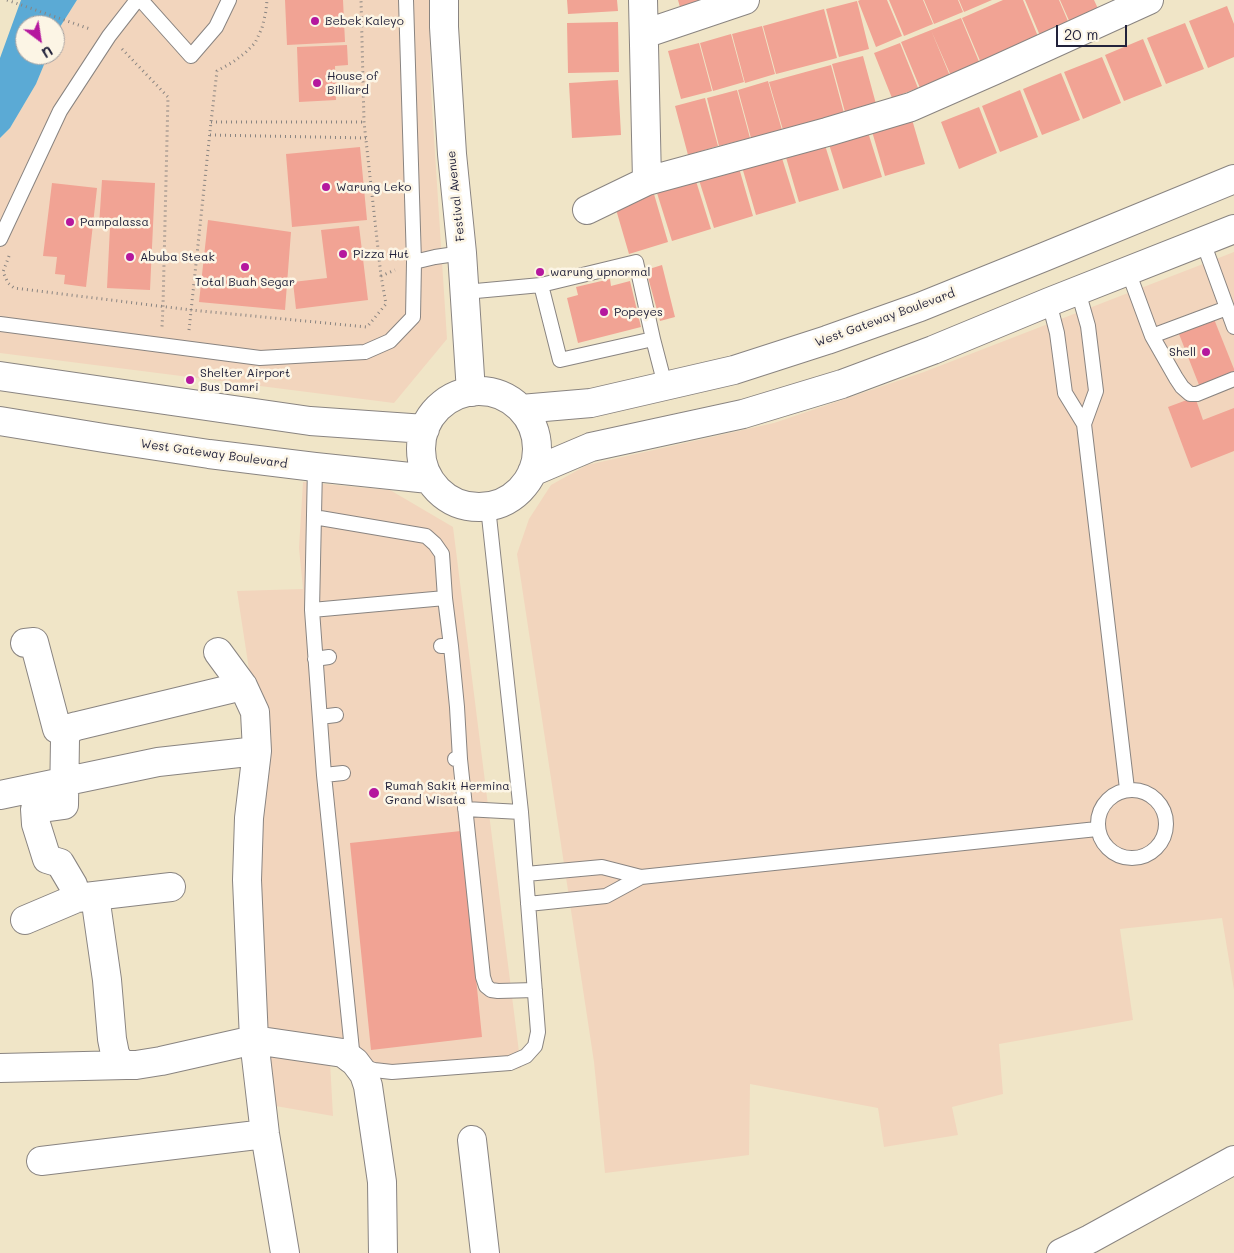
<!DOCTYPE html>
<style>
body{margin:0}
#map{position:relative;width:1234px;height:1253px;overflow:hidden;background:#f0e5c7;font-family:Mali,sans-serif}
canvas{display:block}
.north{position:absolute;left:15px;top:15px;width:50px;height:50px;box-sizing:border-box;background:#fcf5e5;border:1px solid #a5a1a1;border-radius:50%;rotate:149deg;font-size:14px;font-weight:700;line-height:20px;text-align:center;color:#22223b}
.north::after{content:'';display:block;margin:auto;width:18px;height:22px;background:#b5179e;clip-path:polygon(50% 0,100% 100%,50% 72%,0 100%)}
.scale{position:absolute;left:1056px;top:25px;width:71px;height:22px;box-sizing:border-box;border:2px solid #22223b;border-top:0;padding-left:6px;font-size:15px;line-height:18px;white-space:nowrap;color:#22223b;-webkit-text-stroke:4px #fcf5e5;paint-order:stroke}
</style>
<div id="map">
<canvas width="1234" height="1253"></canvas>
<div class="north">U</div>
<div class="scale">20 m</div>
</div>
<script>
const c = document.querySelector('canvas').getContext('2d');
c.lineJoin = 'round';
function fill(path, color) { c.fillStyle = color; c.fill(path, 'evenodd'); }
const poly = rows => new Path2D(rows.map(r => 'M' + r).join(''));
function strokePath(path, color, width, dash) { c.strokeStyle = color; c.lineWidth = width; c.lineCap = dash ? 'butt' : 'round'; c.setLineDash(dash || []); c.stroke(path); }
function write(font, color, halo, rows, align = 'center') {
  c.font = font + ' Mali,sans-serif'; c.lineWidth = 5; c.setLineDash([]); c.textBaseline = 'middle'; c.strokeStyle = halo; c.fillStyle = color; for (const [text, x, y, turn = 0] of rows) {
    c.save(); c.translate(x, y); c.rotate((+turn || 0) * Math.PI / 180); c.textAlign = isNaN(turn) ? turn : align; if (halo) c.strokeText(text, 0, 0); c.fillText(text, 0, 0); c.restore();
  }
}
const built = poly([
 [77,0,429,0,431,91,447,339,394,403,0,353,0,138,10,128,36,84,48,55,55,55,55,38,60,27],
 [1234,252,1234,990,1222,918,1120,929,1133,1020,999,1044,1003,1094,952,1107,958,1135,884,1147,878,1108,750,1084,749,1155,605,1173,594,1062,517,554,529,519,551,485,587,465,774,423,924,372],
 [303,482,390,490,453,527,521,1068,393,1080,330,1062,333,1116,264,1104,250,676,237,591,303,589,299,548]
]);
const water = poly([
 [21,0,77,0,60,27,55,38,55,25,25,25,25,55,48,55,36,84,10,128,0,138,0,58]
]);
const building = poly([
 [285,0,343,0,345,42,287,45],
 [567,0,617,0,618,11,568,14],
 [678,0,706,0,681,11],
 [860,0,887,0,902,36,876,47,858,1],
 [889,0,923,0,933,24,904,36],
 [924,0,958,0,963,12,934,24],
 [959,0,992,0,964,12],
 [1003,0,1023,0,1039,39,981,63,962,18],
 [1025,0,1059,0,1070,26,1041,38],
 [1060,0,1094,0,1100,13,1071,25],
 [857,1,869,49,839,57,826,9],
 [1227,6,1234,24,1234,57,1208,68,1189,21],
 [824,9,837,58,776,74,763,26],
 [961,18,980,64,951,76,931,30],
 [618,22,619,72,568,73,567,23],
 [1185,23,1204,69,1166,84,1147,38],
 [762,26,775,74,745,83,732,34],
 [931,30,950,76,920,88,901,42],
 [731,34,744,82,713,91,700,43],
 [1143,39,1162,86,1124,101,1105,55],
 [699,43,712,91,681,99,668,51],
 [900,43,918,88,892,98,874,53],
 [347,45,348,65,335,66,336,100,299,102,297,47],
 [863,56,876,104,845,112,832,64],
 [1102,57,1121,103,1083,119,1064,72],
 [831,65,844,113,783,130,769,82],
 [1061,73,1080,120,1042,135,1023,89],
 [618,80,621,135,572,138,569,83],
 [768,81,782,130,751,138,738,90],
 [737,90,750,138,719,146,707,98],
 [1020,90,1038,137,1000,152,982,106],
 [705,98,718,146,688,155,675,106],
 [979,107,997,153,959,169,941,122],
 [911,116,925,164,885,176,871,128],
 [867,129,882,177,843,189,828,141],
 [824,142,839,190,799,202,785,154],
 [360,147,367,220,292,227,286,154],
 [781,155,796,203,756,215,742,167],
 [739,168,753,216,714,228,699,180],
 [102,180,155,183,150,290,107,288,110,227,99,226],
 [696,181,711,229,672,241,657,193],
 [52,183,97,188,86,287,64,284,65,275,55,274,57,257,43,256],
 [654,194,668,242,629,254,615,206],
 [208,220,291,232,285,310,199,302],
 [359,226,368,300,296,309,293,282,327,278,321,230],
 [662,265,675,317,660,321,646,270],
 [610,279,611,286,630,281,641,327,578,343,567,298,578,295,576,287],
 [1214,319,1234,369,1234,376,1201,390,1179,334],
 [1195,397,1203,420,1234,408,1234,451,1191,468,1168,407],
 [461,831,482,1037,371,1050,350,843]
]);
const path = poly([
 [7,0,90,29],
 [122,49,168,97,163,306,162,327],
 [211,122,364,122],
 [210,135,367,138],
 [9,256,3,272,8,283,14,288,191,310,367,327,386,304,381,276,364,122,361,0],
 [381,276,395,270],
 [189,330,211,122,217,71,233,62,245,53,255,43,262,28,266,11,267,0]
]);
const service = poly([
 [141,0,191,56,216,27,229,0],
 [0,239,60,111,109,36,137,0],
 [1203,242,1234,327],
 [414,262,435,257,462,253],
 [1128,271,1152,336,1176,378,1182,387,1190,394,1197,394,1234,379],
 [541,285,636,262,653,339],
 [1078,291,1088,326,1096,391,1084,424],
 [465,292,541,285,560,360,653,339,665,385],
 [1049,302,1057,333,1065,393,1084,424,1127,789],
 [0,324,260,358,365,352,390,341,413,317,414,262,406,0],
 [1152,336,1227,308],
 [315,467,312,610,324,775,352,1050,359,1060,365,1067,374,1070,392,1072,510,1063,526,1056,535,1046,538,1032,521,812,488,507],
 [314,517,426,536,435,544,442,554,445,598,451,646],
 [312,610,445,598],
 [441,646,451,646,457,707,460,759,455,759],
 [315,659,329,657],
 [320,717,336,715],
 [460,759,483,977,486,986,491,990,498,991,535,990],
 [324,775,343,773],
 '1098 824a34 34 0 1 1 68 0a34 34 0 1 1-68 0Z',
 [465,809,521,812],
 [526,874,602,867,641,877,1097,829],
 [528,904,606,896,641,877]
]);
const minor = poly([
 [444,0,444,27,452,154,462,253,471,392],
 [643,0,647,181],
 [644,34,745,0],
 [587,210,647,181,827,132,911,107,993,71,1149,0],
 [25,643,34,642,57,729,67,731],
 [218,652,243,686,255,712,257,751,249,818,247,880,254,1040,343,1053,355,1062,364,1074,368,1086,382,1182,383,1253],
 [0,795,158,762,257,751],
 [95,896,107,980,112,1039,115,1054,119,1061,126,1065,136,1065,161,1061,254,1040,265,1134,285,1253],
 [77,898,73,885,60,863,47,859,36,824,35,809,64,805,65,739,67,731,70,728,77,726,243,686],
 [25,920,77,898,171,887],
 [0,1068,126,1065],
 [472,1140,485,1253],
 [41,1161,265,1134],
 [1061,1253,1090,1239,1234,1160]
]);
const primary = poly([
 [0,376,310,421,425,429],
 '421 449a58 58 0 1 1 116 0a58 58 0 1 1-116 0Z',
 [521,409,591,403,734,370,827,340,920,307,1044,257,1234,179],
 [0,421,104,438,209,454,315,467,429,479],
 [532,472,591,447,743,414,842,384,933,350,1049,302,1234,229]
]);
const markers = [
 [315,21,5,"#b5179e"],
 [317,83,5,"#b5179e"],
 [326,187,5,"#b5179e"],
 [70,222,5,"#b5179e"],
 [343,254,5,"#b5179e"],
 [130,257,5,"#b5179e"],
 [245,267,5,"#b5179e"],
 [540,272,5,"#b5179e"],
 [604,312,5,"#b5179e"],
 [1206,352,5,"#b5179e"],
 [190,380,5,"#b5179e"],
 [374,793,6,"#b5179e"]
];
const poiNames = [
 ["Bebek Kaleyo",325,21],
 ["House of",327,76],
 ["Billiard",327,90],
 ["Warung Leko",336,187],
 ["Pampalassa",80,222],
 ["Pizza Hut",353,254],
 ["Abuba Steak",140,257],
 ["warung upnormal",550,272],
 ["Total Buah Segar",245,282,"center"],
 ["Popeyes",614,312],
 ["Shell",1196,352,"right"],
 ["Shelter Airport",200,373],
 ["Bus Damri",200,387],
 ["Rumah Sakit Hermina",385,786],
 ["Grand Wisata",385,800]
];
const streetNames = [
 ["Festival Avenue",456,196,-96],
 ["West Gateway Boulevard",885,318,-20],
 ["West Gateway Boulevard",214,454,8]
];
fill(built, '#f2d5bd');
fill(water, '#5baad5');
fill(building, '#f1a394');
strokePath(service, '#898481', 16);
strokePath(minor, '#898481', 30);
strokePath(primary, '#898481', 30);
strokePath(path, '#898481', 3, [1, 4]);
strokePath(service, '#fff', 14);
strokePath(minor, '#fff', 28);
strokePath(primary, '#fff', 28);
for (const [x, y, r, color] of markers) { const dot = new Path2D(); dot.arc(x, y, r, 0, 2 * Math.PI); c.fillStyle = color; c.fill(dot); strokePath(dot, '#fcf5e5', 2); }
write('12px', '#22223b', '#fcf5e5', poiNames, 'left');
write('12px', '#22223b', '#fcf5e5', streetNames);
</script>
